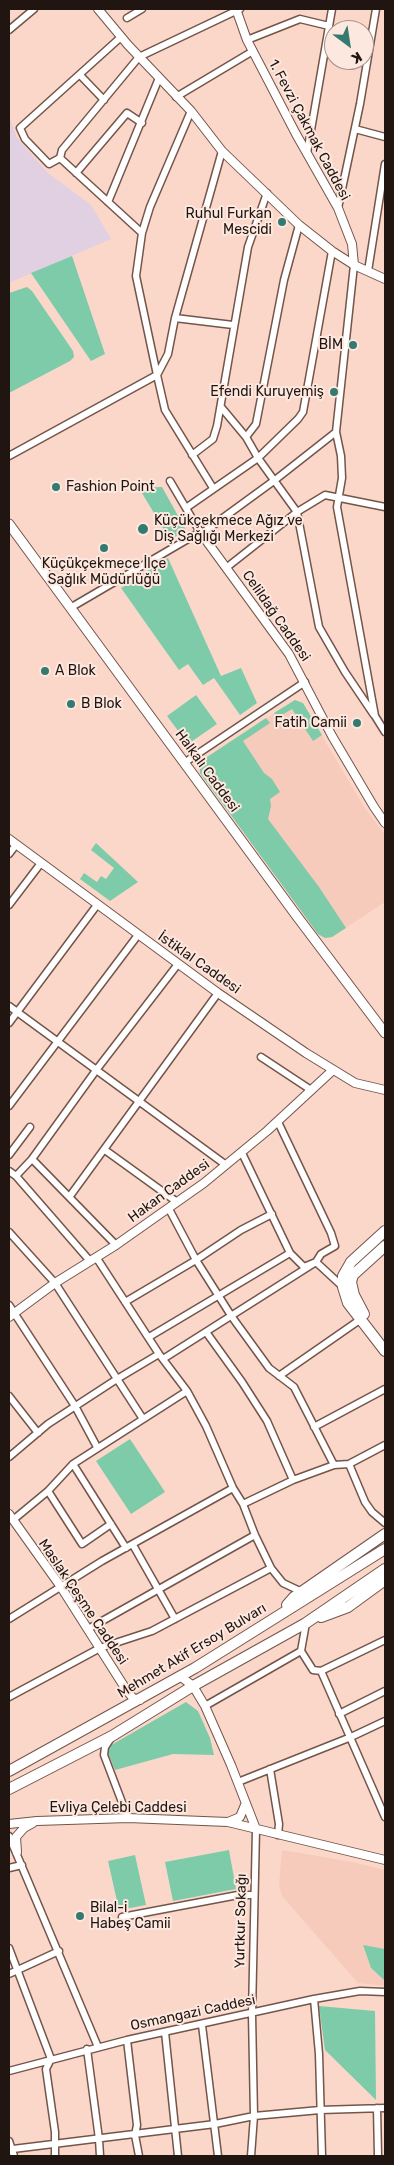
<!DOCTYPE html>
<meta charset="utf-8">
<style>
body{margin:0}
#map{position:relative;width:394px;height:2165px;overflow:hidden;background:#fbd7ca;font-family:Rubik,sans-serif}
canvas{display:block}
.frame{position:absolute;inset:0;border:10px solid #211511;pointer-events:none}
.north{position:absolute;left:324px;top:20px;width:50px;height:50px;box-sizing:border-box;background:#fde8df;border:1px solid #a5948d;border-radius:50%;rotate:149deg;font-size:14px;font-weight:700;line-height:20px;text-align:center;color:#211511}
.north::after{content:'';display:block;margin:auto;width:18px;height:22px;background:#347a70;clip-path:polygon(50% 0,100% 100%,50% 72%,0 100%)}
</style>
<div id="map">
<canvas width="394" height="2165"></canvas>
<div class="frame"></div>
<div class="north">K</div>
</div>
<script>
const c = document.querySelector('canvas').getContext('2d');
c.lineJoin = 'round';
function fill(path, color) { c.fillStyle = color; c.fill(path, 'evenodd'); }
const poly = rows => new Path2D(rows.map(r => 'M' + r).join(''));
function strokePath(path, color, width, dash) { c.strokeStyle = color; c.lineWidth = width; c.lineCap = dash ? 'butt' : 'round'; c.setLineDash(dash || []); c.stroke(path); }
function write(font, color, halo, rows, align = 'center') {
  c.font = font + ' Rubik,sans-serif'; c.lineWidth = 4; c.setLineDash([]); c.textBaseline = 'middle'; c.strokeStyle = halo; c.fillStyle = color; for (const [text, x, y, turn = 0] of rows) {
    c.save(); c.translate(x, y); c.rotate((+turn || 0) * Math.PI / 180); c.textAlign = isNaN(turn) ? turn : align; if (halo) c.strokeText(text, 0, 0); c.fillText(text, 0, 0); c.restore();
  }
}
const industrial = poly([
 [9,116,17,138,48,173,91,205,111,239,9,283]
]);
const built = poly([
 [295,700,303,704,363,805,385,835,385,902,332,937,325,938,318,934,200,773,199,768,204,759],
 [282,1850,353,1862,385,1870,385,1949,363,1946,371,1968,385,1981,385,1986,358,1983,282,1896,279,1885]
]);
const green = poly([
 [72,256,105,354,91,361,31,273],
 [27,287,32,291,73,351,74,357,70,361,9,393,9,293],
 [162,487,186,530,170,540,139,488],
 [168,558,221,676,241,668,257,703,240,715,214,678,203,685,188,664,179,670,121,588],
 [196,695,217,724,188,744,167,716],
 [295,700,303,703,322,735,313,741,292,709,277,718,274,713],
 [266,718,270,723,243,741,264,773,272,779,280,792,270,799,271,806,268,819,319,887,346,928,332,937,325,938,318,934,200,773,200,763,204,759],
 [96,843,138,882,110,901,80,879,84,873,97,882,101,876,106,879,114,868,91,850],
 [130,1439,165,1492,131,1514,96,1461],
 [186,1702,198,1711,210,1738,214,1755,173,1754,115,1770,106,1748],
 [229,1850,236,1889,173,1901,165,1862],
 [135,1855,146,1905,119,1910,108,1861],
 [363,1945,385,1949,385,1981,371,1968],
 [319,2006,375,2011,376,2100,325,2050]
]);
const minor = poly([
 [127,18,142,9],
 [9,30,34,9],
 [247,40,300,19,329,26],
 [80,75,104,100],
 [176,97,253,51],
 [355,129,385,137],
 [307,153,332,9],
 [60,158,62,150,139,57,240,9],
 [60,158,49,164,25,139,20,128,121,37],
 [60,158,142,233],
 [76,173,127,113,142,123],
 [108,202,159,78],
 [338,208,360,104,376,9],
 [354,265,336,432,341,456,342,478,337,507,375,716,385,732],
 [368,271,385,164],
 [175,318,233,325],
 [221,407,246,437,258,458,297,512,319,627,345,672,374,715],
 [246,437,256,424,284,280,299,225],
 [192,455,213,439,217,426,248,247,267,193],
 [9,456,157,375,136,276,142,233,150,207,191,111],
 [213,488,165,410,157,375,168,354,175,318,222,151],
 [186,508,258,458,298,419,303,412,332,251],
 [201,534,275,480,336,432],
 [226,568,297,512,325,495,385,507],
 [70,608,200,532,170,481],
 [184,763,305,682],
 [9,854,16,845],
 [9,905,41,863],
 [9,1006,226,1165],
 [9,1023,97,905],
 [261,1057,311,1090],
 [9,1106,138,935],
 [105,1150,177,1202],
 [242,1153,290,1253,304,1267,316,1262,321,1254,335,1246,331,1233,278,1122],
 [9,1155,30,1127],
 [32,1159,116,1245],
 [9,1171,16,1176,90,1261],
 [16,1176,32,1159,97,1069,178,964],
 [70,1196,218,993],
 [169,1209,196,1260,232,1317,269,1368,294,1387,334,1465],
 [9,1232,55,1283,143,1419],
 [96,1257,159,1354,187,1391,206,1426,233,1488,243,1504,255,1535,271,1568,283,1583,302,1592],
 [125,1302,196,1260,241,1230,272,1214],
 [9,1305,75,1406,97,1447],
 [206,1332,242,1382,267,1421,293,1480],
 [149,1337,290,1253],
 [163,1359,316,1262,343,1287],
 [279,1376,361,1319],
 [9,1396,38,1433],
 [314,1427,385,1389],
 [9,1457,48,1424,117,1379,159,1354],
 [73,1464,126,1548],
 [349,1464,365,1502,372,1512,385,1523],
 [48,1491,82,1544,111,1524],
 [243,1504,293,1480,334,1465,349,1464,385,1445],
 [13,1520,48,1491,73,1464,187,1391],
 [133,1545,175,1619],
 [9,1619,102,1561,233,1488],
 [306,1623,301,1651,313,1670,321,1671,385,1817],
 [88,1629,255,1535],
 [321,1671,385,1640],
 [9,1697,100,1648,152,1631,271,1568],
 [205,1706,301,1651],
 [339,1714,385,1691],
 [111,1738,105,1747,104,1755,128,1818],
 [270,1769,279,1824,278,1835],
 [238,1782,351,1737,385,1721],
 [9,1836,98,2047],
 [9,1868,22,1865],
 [122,1917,238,1895,254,1895],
 [9,1948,51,2059,46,2069,55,2132,55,2156],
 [9,1974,59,1951],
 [314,1999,319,2054,322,2156],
 [202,2025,218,2156],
 [165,2032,178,2156],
 [127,2040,137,2125,135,2135,139,2156],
 [87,2049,99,2139,100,2156],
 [9,2071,127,2040,314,1999,360,1991,385,1992],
 [377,2108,378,2156],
 [9,2141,14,2156],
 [13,2149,215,2124,254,2116,320,2110,385,2108],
 [251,2156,254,2116,252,2014,256,1829]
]);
const tertiary = poly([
 [98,9,128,45,191,111,222,151,299,225,332,251,354,265,385,279],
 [236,9,247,40,296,134,338,208,352,244,354,265],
 [200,532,289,654,332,736,374,807,385,823],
 [9,839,218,993,306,1053,355,1083,385,1090],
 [9,1317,55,1283,116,1245,204,1183,267,1131,333,1070],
 [9,1514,61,1587,127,1691,133,1698,140,1700],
 [180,1676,193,1686,205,1706,231,1765,256,1829],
 [228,1822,240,1817,245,1805],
 [9,1824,37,1821,128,1818,228,1822,385,1860],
 [17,1852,16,1837,24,1828,33,1823]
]);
const secondary = poly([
 [9,524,296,915,385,1033]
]);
const primary = poly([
 [385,1231,351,1262,343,1276,343,1287,348,1303,385,1351],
 [364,1314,354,1295,351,1282,353,1275,385,1246],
 [287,1605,294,1597,385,1534],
 [321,1617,348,1607,385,1580],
 [9,1771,195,1668,385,1549],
 [9,1789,112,1736,193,1686,306,1623,385,1569]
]);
const markers = [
 [282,222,5,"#347a70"],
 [353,345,5,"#347a70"],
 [334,392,5,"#347a70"],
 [56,487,5,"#347a70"],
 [143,529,6,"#347a70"],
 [104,548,5,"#347a70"],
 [45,671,5,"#347a70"],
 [71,704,5,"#347a70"],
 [357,723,5,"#347a70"],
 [80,1916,5,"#347a70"]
];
const streetNames = [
 ["1. Fevzi Çakmak Caddesi",309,130,62],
 ["Celildağ Caddesi",276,616,55],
 ["Halkalı Caddesi",207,771,54],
 ["İstiklal Caddesi",199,963,35],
 ["Hakan Caddesi",169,1191,-36],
 ["Maslak Çeşme Caddesi",83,1602,56],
 ["Mehmet Akif Ersoy Bulvarı",192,1651,-31],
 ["Evliya Çelebi Caddesi",118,1808],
 ["Yurtkur Sokağı",241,1921,-89],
 ["Osmangazi Caddesi",193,2013,-12]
];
const poiNames = [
 ["Ruhul Furkan",272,214,"right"],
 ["Mescidi",272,230,"right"],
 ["BİM",343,345,"right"],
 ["Efendi Kuruyemiş",324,392,"right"],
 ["Fashion Point",66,487],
 ["Küçükçekmece Ağız ve",154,521],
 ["Diş Sağlığı Merkezi",154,537],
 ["Küçükçekmece İlçe",104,564,"center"],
 ["Sağlık Müdürlüğü",104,580,"center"],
 ["A Blok",55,671],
 ["B Blok",81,704],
 ["Fatih Camii",347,723,"right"],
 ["Bilal-i",90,1908],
 ["Habeş Camii",90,1924]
];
fill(industrial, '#e0d0e2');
fill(built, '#f6cbbb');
fill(green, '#7ecbaa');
strokePath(minor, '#73554a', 9);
strokePath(tertiary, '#73554a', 10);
strokePath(secondary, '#73554a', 11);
strokePath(primary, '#73554a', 12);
strokePath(minor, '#fff', 6);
strokePath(tertiary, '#fff', 8);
strokePath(secondary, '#fff', 9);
strokePath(primary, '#fff', 10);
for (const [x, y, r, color] of markers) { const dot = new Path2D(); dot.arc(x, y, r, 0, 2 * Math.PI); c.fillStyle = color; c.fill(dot); strokePath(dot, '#fde8df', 2); }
write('14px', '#211511', '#fde8df', streetNames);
write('14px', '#211511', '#fde8df', poiNames, 'left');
</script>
